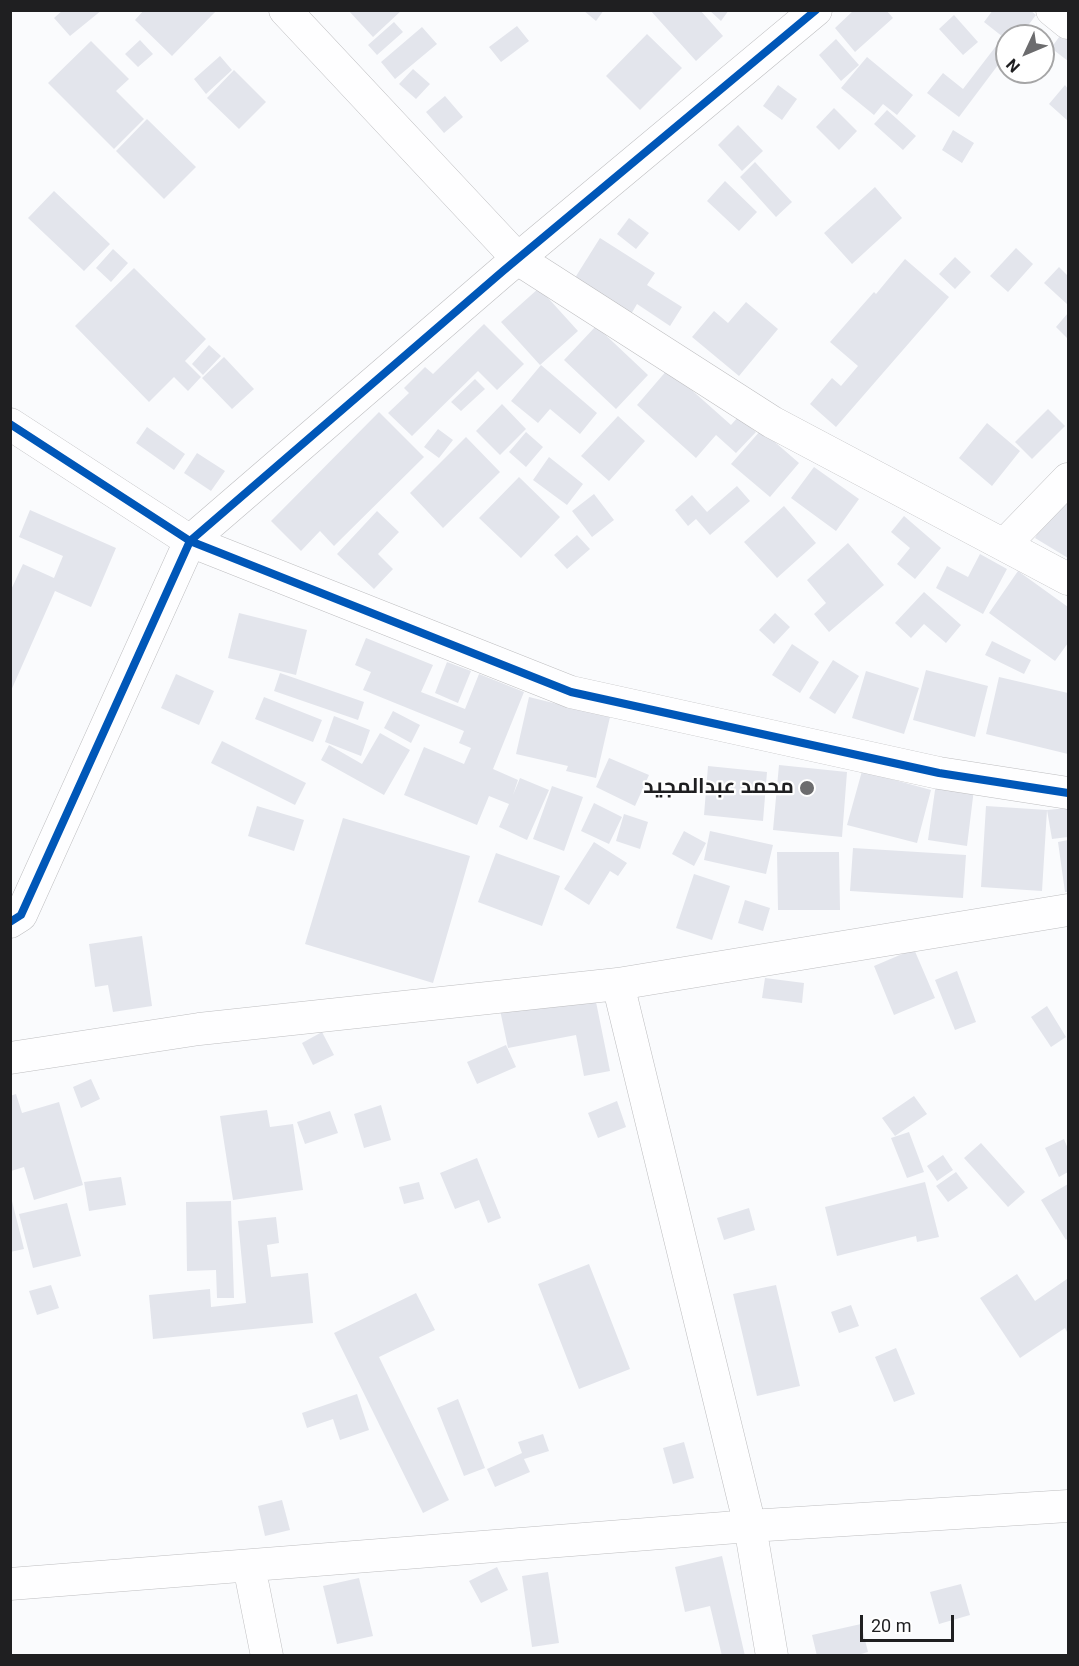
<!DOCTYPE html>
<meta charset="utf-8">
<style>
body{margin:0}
#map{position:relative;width:1079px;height:1666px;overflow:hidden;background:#fafbfd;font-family:Roboto,sans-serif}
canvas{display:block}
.frame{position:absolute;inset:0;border:12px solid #1f1f21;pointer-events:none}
.north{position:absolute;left:995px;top:24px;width:60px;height:60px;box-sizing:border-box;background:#fff;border:2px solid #a5a5a6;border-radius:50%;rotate:226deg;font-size:16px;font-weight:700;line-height:24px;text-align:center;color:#1f1f21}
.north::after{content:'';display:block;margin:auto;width:21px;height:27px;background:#6c6c6e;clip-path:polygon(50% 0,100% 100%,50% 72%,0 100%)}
.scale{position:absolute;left:860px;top:1615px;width:94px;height:27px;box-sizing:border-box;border:3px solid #1f1f21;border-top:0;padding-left:8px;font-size:18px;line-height:21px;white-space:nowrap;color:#1f1f21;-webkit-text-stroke:4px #fff;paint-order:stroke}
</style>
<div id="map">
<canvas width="1079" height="1666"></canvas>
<div class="frame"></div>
<div class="north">N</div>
<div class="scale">20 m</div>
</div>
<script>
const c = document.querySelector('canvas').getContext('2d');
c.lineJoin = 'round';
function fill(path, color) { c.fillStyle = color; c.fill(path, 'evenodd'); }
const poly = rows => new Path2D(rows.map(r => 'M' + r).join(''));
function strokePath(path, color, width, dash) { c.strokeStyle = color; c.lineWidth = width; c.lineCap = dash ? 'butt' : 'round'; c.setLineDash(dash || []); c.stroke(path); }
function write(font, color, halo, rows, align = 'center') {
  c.font = font + ' Roboto,Cairo,sans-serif'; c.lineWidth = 4.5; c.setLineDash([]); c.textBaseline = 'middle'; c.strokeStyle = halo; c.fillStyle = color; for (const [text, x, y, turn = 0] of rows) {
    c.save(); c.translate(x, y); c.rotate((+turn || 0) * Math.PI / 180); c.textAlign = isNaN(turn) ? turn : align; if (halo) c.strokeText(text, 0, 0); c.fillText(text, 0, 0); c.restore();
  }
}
const building = poly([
 [63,10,102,10,70,36,54,18],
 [144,10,187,10,188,12,217,10,172,56,135,20],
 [348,10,402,10,373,37],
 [583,10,604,10,596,21],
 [650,10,700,10,723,36,696,61],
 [709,10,729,10,721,21],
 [854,10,886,10,893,18,855,52,835,28],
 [993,10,1030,10,1036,15,1020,36,1007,36,1007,53,959,117,927,93,943,73,963,89,1003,37,984,22],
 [954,15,978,42,963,55,939,29],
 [394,22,403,32,377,55,368,45],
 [1068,25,1068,61,1051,48],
 [517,26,529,41,501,62,489,47],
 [422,27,437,44,395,79,381,62],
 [647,34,682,68,640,110,606,76],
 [836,39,859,65,841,81,819,55],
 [140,40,153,54,138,67,125,54],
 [91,41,129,79,116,91,144,119,114,149,48,83],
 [220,56,232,70,206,94,194,79],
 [867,57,913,95,897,115,883,104,874,115,841,88],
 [413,69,430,84,416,99,399,84],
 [234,70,266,102,239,129,207,98],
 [778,85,797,99,782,120,763,106],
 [1065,85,1068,89,1068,121,1049,104],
 [445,96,463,117,444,133,426,112],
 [834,108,857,131,839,150,816,127],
 [887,110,916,136,903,150,874,124],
 [147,119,196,167,164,199,116,151],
 [738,125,763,151,742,171,718,145],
 [953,130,974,143,962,163,942,150],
 [755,162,792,202,776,217,740,177],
 [725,181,757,212,739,231,707,201],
 [875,187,902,218,852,264,824,233],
 [54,191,110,244,84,271,28,218],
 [629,218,649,233,636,249,617,234],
 [600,238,655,273,647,285,682,307,670,326,637,304,630,316,573,281],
 [1016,248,1033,264,1008,292,990,276],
 [113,249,128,263,111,282,96,268],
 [955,257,971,272,955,289,939,274],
 [905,259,949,297,836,427,810,404,832,378,841,386,858,366,830,342,874,292,876,294],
 [1059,267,1068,276,1068,305,1044,283],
 [134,268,206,339,185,361,201,377,188,391,174,377,149,402,75,326],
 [539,288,578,331,540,365,501,322],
 [746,302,778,329,739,376,692,337,714,311,728,323],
 [1068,313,1068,339,1056,327],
 [484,324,524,364,497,390,478,371,412,436,388,413,409,393,404,388,425,367,433,374],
 [596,326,648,375,616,409,564,360],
 [209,345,221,356,203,375,192,364],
 [224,357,254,389,232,409,202,378],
 [541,365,597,413,580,434,550,409,538,423,511,401],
 [668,369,731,425,738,417,756,432,736,453,716,435,696,458,637,405],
 [475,379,485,389,461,411,451,402],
 [502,404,526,429,500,455,476,431],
 [1048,409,1065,426,1032,459,1015,442],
 [379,412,424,457,334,546,320,531,301,551,271,521],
 [618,416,645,441,609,481,581,456],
 [987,423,1020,451,992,486,959,458],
 [147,427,185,454,174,470,136,443],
 [438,429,453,440,439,458,424,447],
 [761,430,799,463,770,497,731,464],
 [526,432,543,447,526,467,509,452],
 [466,437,500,472,443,528,410,493],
 [197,453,225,471,211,491,184,473],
 [549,457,583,484,567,505,533,480],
 [814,467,859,499,836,531,791,498],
 [519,477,560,517,521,558,479,518],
 [1068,479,1068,558,1035,538],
 [737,486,750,501,710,535,696,519,688,526,675,510,692,495,707,512],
 [594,494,614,520,592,537,572,511],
 [784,506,816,543,777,578,744,542],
 [30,510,116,548,91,607,55,591,10,693,10,592,23,564,54,578,63,556,19,537],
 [377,511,399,532,378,554,393,569,374,589,337,554],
 [904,516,941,548,915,579,897,564,910,548,891,532],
 [577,535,590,549,567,569,554,555],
 [848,543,884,585,829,632,814,614,826,603,807,580],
 [980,554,1007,569,983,614,936,588,947,566,968,577],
 [1018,571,1068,607,1068,643,1055,661,989,613],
 [924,592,961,625,946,643,924,624,911,638,895,623],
 [239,613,307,630,296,675,228,658],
 [775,613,790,627,774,644,759,630],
 [366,638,433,665,421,692,465,709,479,674,524,692,493,769,518,780,513,795,520,778,549,790,527,840,499,827,509,804,489,796,477,825,404,795,424,747,464,764,471,748,459,743,464,731,363,690,371,672,355,665],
 [992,641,1031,660,1024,674,985,655],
 [792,644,819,662,800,693,772,675],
 [833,660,859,676,835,714,809,698],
 [447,662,471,671,458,703,435,693],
 [926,670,988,686,975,737,913,720],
 [866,671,919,688,904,734,852,718],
 [280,673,364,702,358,720,274,691],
 [176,674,214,691,199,725,161,708],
 [999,677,1068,693,1068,754,986,734],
 [264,697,322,720,313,742,255,719],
 [529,697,610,717,596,778,566,771,568,766,516,754],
 [393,711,420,725,411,743,384,728],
 [334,716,370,730,361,756,325,742],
 [380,733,410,750,384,795,321,760,329,745,362,764],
 [222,741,306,783,295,805,211,763],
 [609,758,649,775,635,806,596,787],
 [779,765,847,772,842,837,773,830],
 [708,766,767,772,763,821,704,815],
 [862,771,931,790,917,843,847,825],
 [936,783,974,789,967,846,928,840],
 [552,786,583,797,564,851,533,839],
 [594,803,622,817,609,844,581,831],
 [257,806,304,820,294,851,248,836],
 [986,806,1047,810,1042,891,981,887],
 [1068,808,1068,837,1052,839,1047,810],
 [624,814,648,822,640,849,616,841],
 [343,818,470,856,433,983,305,944],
 [684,831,706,843,694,866,672,854],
 [710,831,773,845,766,874,704,860],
 [1068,840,1068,892,1065,892,1058,842],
 [594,842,627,863,618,876,610,871,589,905,564,889],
 [853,848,966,855,963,898,850,891],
 [777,852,839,852,840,910,778,910],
 [496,853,560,876,542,926,478,902],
 [694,874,730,886,712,940,676,928],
 [745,900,770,908,763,931,738,923],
 [142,936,152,1006,113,1012,108,985,95,987,89,944],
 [914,949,935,998,894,1015,874,966],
 [957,971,976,1022,955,1030,935,980],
 [765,978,804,983,802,1003,762,998],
 [594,992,610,1071,584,1076,576,1035,508,1048,500,1010],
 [1047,1006,1066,1037,1051,1047,1031,1017],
 [322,1032,334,1055,313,1065,302,1043],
 [506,1045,516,1067,477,1084,467,1062],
 [91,1079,100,1099,81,1108,73,1087],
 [16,1094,22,1113,59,1102,83,1185,34,1200,24,1167,11,1171,10,1096],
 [914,1096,927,1114,895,1136,882,1118],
 [617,1101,626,1127,598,1138,588,1113],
 [381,1105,391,1140,364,1148,354,1114],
 [267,1110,270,1127,293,1124,303,1190,233,1200,220,1116],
 [330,1111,338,1133,305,1144,297,1122],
 [909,1132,924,1172,907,1178,891,1138],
 [1064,1139,1068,1149,1068,1172,1059,1177,1045,1148],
 [981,1143,1025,1192,1008,1207,964,1158],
 [943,1155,953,1170,937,1181,927,1166],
 [477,1158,501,1218,488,1223,479,1200,455,1209,440,1173],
 [956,1172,968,1188,948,1202,936,1186],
 [121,1177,126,1205,89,1211,84,1182],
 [419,1182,424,1199,404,1204,399,1187],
 [925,1182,939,1237,917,1242,916,1236,837,1256,825,1207],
 [1068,1184,1068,1238,1066,1240,1041,1200],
 [10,1193,24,1249,10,1252],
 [231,1201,234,1298,217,1298,216,1270,187,1271,186,1202],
 [67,1203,81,1256,33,1268,19,1214],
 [749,1208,755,1230,724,1240,717,1218],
 [276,1217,279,1243,267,1245,271,1277,308,1273,313,1323,153,1339,149,1295,210,1289,211,1307,246,1303,238,1221],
 [589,1264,630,1369,579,1389,538,1284],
 [1017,1274,1035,1301,1067,1279,1068,1281,1068,1334,1065,1328,1020,1358,980,1298],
 [51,1285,59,1308,37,1315,29,1291],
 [776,1285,800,1386,757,1396,733,1294],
 [416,1293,435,1330,379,1357,449,1500,423,1513,334,1333],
 [851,1305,859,1326,839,1333,831,1312],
 [896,1348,915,1394,894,1402,875,1357],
 [357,1394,369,1430,340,1440,333,1419,307,1428,302,1413],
 [458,1399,485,1468,464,1476,437,1408],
 [543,1434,549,1451,524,1459,530,1472,495,1487,487,1469,522,1453,518,1442],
 [684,1442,694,1478,673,1484,663,1448],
 [282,1500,290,1530,265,1536,258,1506],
 [722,1556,745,1656,722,1656,710,1606,685,1612,675,1567],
 [497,1567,508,1590,481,1603,469,1581],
 [548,1572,559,1643,532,1647,522,1576],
 [359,1578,373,1636,337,1644,323,1586],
 [961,1584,970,1615,939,1624,930,1592],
 [861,1624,868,1652,854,1656,817,1656,812,1635]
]);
const minor = poly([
 [285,10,518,259,772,422,1068,579],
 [1052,10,1068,23],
 [10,424,190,541,571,692,939,773,1068,793],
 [1004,545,1068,479],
 [10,922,21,915,190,541,503,271,816,10],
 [618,984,750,1526,772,1656],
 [10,1058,199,1029,618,984,1068,910],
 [249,1566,267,1656],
 [10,1584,750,1526,1068,1506]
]);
const cycleway = poly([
 [10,424,190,541,571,692,939,773,1068,793],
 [10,922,21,915,190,541,503,271,816,10]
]);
const markers = [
 [807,788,8,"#6c6c6e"]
];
const poiNames = [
 ["محمد عبدالمجيد",794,788]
];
fill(building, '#e3e5ec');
strokePath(minor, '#bebec0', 33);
strokePath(minor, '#fefeff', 32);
strokePath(cycleway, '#0057b8', 8);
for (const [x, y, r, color] of markers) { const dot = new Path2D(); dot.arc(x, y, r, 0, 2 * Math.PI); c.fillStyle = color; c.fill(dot); strokePath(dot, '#fff', 2); }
write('bold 21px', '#1f1f21', '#fff', poiNames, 'right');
</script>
